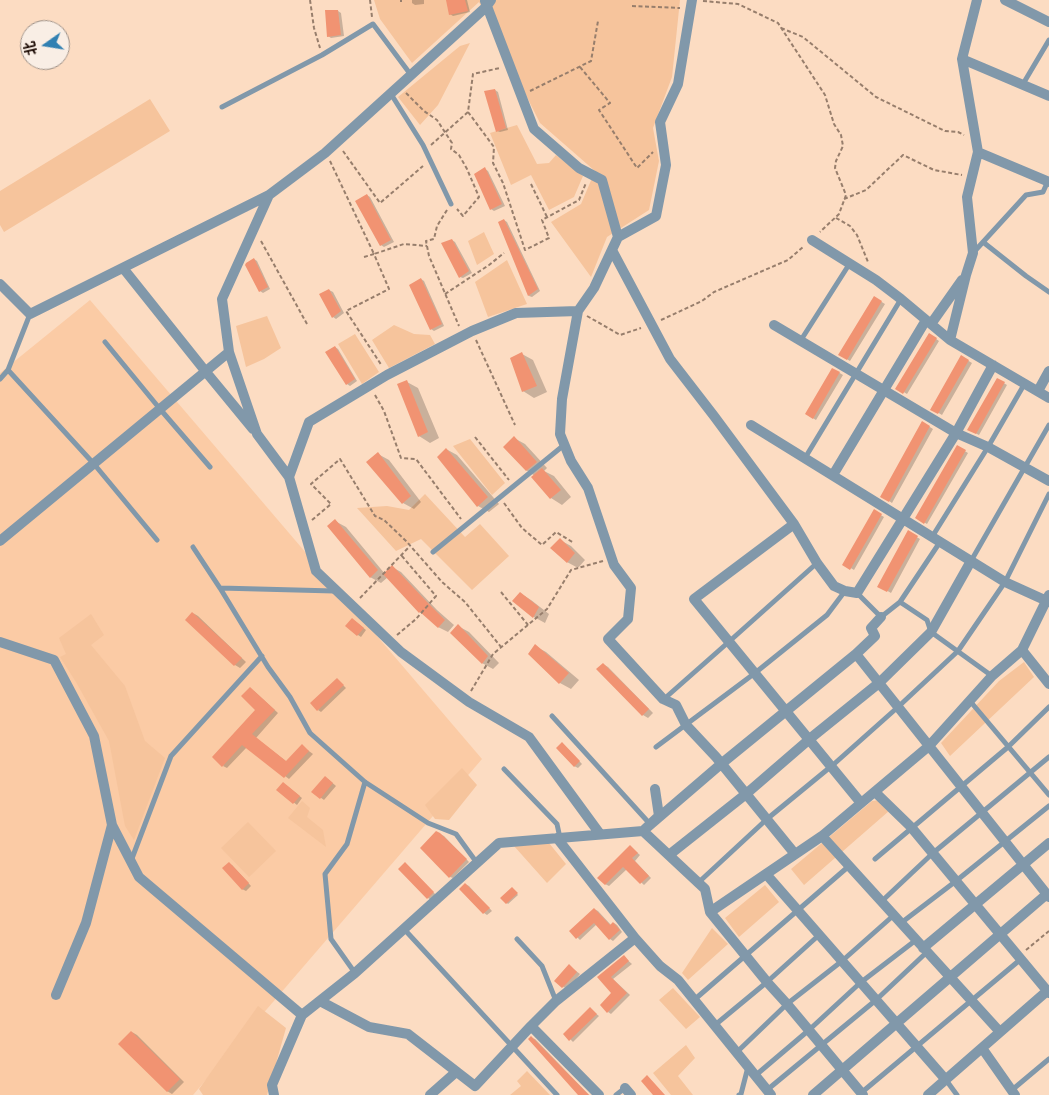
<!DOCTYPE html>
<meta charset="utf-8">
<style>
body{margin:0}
#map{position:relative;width:1049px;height:1095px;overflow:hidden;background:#fcdcc2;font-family:"Alegreya Sans","Noto Sans SC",sans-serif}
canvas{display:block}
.north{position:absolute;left:20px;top:20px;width:50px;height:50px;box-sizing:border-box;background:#f9eee5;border:1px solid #9f9289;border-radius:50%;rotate:257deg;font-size:14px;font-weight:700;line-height:20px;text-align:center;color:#180700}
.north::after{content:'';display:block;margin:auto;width:18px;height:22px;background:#3180b2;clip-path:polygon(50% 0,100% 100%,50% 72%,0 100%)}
</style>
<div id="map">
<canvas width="1049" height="1095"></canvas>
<div class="north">北</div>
</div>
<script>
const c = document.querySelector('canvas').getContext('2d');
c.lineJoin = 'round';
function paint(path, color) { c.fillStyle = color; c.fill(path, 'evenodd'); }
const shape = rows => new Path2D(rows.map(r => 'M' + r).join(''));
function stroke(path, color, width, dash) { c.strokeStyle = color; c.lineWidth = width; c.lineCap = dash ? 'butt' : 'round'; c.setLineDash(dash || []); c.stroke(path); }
paint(shape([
 [90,300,482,759,193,1095,0,1095,0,373]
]), '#fbcba5');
paint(shape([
 [374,0,680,0,672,77,653,128,659,161,649,210,607,237,591,277,551,222,581,204,595,171,540,123,479,2,412,63,380,19],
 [470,43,438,105,420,125,398,97,460,46],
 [150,99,170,131,4,232,0,225,0,191],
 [517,125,537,164,549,163,556,155,583,176,574,197,549,210,531,175,511,185,490,133],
 [484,232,494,254,477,265,468,241],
 [507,260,527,304,488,317,475,282],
 [267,316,281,348,264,359,246,367,236,326],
 [394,325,414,334,430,335,435,344,389,368,372,340],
 [355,334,379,372,362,384,338,344],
 [470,439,505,483,492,495,453,446],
 [425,494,465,537,480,524,509,556,472,590,421,539,396,551,357,508,387,506,409,510],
 [91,614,104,635,91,645,125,686,145,741,165,758,134,840,125,826,109,741,76,682,60,657,66,654,59,638],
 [1024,662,1034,677,950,756,941,743,999,681],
 [462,768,477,785,449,820,435,819,425,805],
 [880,800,889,811,804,885,791,869,872,801],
 [302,801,310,808,307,817,323,830,326,847,288,818],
 [248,822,276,851,249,877,221,848],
 [549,843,566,864,547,883,514,846],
 [765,885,779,902,739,937,725,918],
 [712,928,728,944,688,980,682,973],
 [673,988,700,1017,686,1029,659,1000],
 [258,1006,286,1028,267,1095,203,1095,199,1089],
 [686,1045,695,1058,678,1076,693,1095,671,1095,653,1073],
 [527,1071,550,1095,510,1095,521,1086,517,1081]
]), '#f6c49c');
paint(shape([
 [412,0,424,0,424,4,415,5,412,3],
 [447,0,467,0,470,12,453,16,450,14],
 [338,11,341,13,344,36,331,38,328,36],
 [495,90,498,92,508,130,500,132,497,131],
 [485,169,488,171,505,206,494,211,491,209],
 [367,195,370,197,394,242,384,247,381,245,357,202],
 [504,220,507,222,540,291,532,297,529,296,499,223],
 [452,240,455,242,472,273,463,278,460,277],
 [254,259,257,261,270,289,263,293,260,291],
 [421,279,424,281,444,326,434,331,431,329],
 [329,290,333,292,344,313,336,319,333,317],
 [875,298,885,304,850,361,840,355],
 [929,334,939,341,907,394,897,388],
 [335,347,338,349,357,381,350,386,347,384],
 [522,354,533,360,547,392,534,398,523,391],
 [962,357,972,363,942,415,932,409],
 [833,369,843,375,816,420,806,414],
 [997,379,1007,385,979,435,969,430],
 [407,382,418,388,439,438,430,443,419,436],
 [922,422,933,429,892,503,882,496],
 [514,438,525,444,547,468,544,471,554,476,571,497,562,505,551,498,533,478,535,476,526,470],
 [958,447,968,453,927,524,917,518],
 [446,449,457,455,499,504,489,512,478,506,438,457],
 [378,454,389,460,421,502,414,509,403,503],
 [874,511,884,517,854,570,844,564],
 [335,521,346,527,385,574,392,567,401,572,437,610,454,625,448,632,438,627,388,577,381,583,370,577],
 [908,532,920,539,891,593,879,586],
 [560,540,571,546,585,560,578,568,567,562],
 [520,593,531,600,549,614,545,623,534,617,514,600],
 [193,613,198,616,246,662,240,668,235,665],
 [355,621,366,630,361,637,358,635],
 [458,626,469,632,499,663,493,669,482,663],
 [535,646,546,652,579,680,571,689,560,683],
 [603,664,608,667,653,713,648,718,643,715],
 [337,679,346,688,321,712,318,710],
 [254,691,278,713,256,738,287,762,302,746,313,754,289,779,247,747,227,768,223,766,257,709],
 [565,746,582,764,578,768,574,766],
 [328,779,336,786,324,800,313,792],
 [286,785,302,798,297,805,278,790],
 [440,834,444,836,469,862,453,878,450,877],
 [633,849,640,855,635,861,651,878,644,885,627,869,609,886,605,884],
 [229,864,232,865,251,886,246,891,242,889],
 [408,866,436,895,431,900,428,898],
 [465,884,469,886,492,911,487,915,484,913,460,889],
 [513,889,518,895,508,904,502,898],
 [594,909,598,911,611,925,614,923,617,925,622,932,613,941,610,939,597,924,580,940,571,931],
 [624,957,632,964,613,979,630,995,611,1014,608,1012,613,993,599,977],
 [572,968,580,974,572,984,566,988,563,987],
 [590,1009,599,1016,573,1042,565,1034],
 [132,1032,137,1035,184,1082,172,1094,167,1091],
 [531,1038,535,1039,589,1095,580,1095]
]), '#0003');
paint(shape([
 [446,0,465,0,468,11,449,15],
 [325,10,338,10,341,35,327,37],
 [495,89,506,128,496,132,484,91],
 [485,167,502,204,490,210,474,174],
 [367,194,391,240,380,246,355,201],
 [504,219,538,289,528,296,498,222],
 [452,239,469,271,459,278,441,243],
 [254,258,268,287,259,292,245,265,246,263],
 [421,278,442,324,430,330,409,285],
 [329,289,341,311,332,318,319,294],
 [874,296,882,301,847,360,838,355],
 [929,333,937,338,903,394,895,389],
 [335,346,355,379,346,385,325,352],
 [522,352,537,386,522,392,510,358],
 [961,355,969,360,938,414,930,410],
 [832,368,840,372,813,419,805,414],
 [997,378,1005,382,976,434,969,431,967,430],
 [407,380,428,432,418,437,397,384],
 [922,421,930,426,889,502,880,497],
 [514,436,537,462,526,471,503,447],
 [957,445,966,450,924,524,915,518],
 [446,448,488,497,477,507,437,457],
 [378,452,411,496,402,504,366,462],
 [542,468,561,490,550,499,531,477],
 [874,509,882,514,850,570,842,565],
 [335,519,378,570,370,578,327,526],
 [908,530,918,536,887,592,877,587],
 [560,538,575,553,567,563,550,548],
 [392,565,428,603,445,620,438,628,420,612,419,613,383,574],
 [520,592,539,607,533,618,512,601],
 [192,612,242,658,234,666,185,620],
 [352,618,364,628,357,636,345,626],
 [458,624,488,656,482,664,450,633],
 [535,644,569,673,559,684,528,654],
 [603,663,649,709,642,716,596,669],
 [337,678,344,685,317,711,310,703],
 [250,687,275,710,252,734,286,761,302,744,309,751,284,778,242,745,222,767,212,757,255,710,241,696],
 [562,742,580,761,574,767,556,748],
 [325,776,333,783,320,799,311,792],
 [283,782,300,796,293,804,276,790],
 [436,831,440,833,467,859,449,878,420,848],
 [630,845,638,853,632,858,649,876,640,884,623,867,605,885,597,878],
 [229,862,249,883,242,890,222,868],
 [405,862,434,892,427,899,398,869],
 [465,883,490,908,483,914,459,889],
 [512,887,518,893,506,904,500,898],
 [594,908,610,925,613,922,620,930,609,940,594,923,576,939,569,931],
 [624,955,629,961,611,977,627,993,607,1013,600,1005,611,993,597,977],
 [569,964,577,972,568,982,562,988,554,981],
 [590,1007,597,1014,569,1041,563,1034],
 [131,1031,180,1079,167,1092,118,1044],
 [531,1036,589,1095,578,1095,528,1039],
 [647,1075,665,1095,653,1095,641,1081]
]), '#f19372');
stroke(shape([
 [310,0,314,28,320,48],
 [370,0,372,17],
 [703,1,738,4,778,23,825,95,834,124,841,135,843,146,836,161,835,168,846,195,839,214,820,232],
 [401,2,401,0],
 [632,6,680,8],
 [781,28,803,37,876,97,945,131,958,132,964,135],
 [580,67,610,103,599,110,637,168,653,152],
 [530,91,591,61,598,21],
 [406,93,424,111,437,120,452,143,451,149,459,155,467,169,479,197,463,216,457,209],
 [468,112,494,147,493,163,503,183,525,250,549,238,542,220,579,200,586,183],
 [431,145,468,112,473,74,500,68],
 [343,151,380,203,423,166],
 [330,161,374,254,404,244,427,246],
 [531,184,547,217],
 [844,199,866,190,903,155,934,170,962,175],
 [447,210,437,226,434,239,426,241,429,256,459,326],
 [836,218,850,226,857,235,868,262],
 [261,241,307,324],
 [364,257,374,254,389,289,346,311,382,366],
 [445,294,489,265,504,253],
 [587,316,620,335,641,328],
 [661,320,702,301,714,292,788,260,803,247],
 [476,340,515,425],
 [375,395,384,411,401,458,416,459,461,519],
 [475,437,509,480],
 [504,503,522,528,542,545,556,532,574,543],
 [312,520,331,504,311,484,340,459,375,516,384,520,407,542,442,582,465,602,501,647],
 [501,592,528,625],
 [360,598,410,546],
 [397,635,416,619,436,596,401,555],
 [471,691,493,654,547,609,571,570,603,561],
 [1026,950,1049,931]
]), '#977e6c', 2, [4, 2.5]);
stroke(shape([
 [1023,84,1049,40],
 [391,94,423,145,451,204],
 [222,107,322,55,373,24,411,75],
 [983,242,1026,276,1049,292],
 [973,253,1026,195,1043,192,1048,181],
 [801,340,850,263],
 [105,342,160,409,210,467],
 [8,370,94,464,157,540],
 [0,379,8,370,30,314],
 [805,458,901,299],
 [932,537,988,447,1025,383],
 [193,547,220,588,334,591],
 [433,552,564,445],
 [971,561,1049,425],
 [220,588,268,667,290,697,310,733,365,782,428,823,456,834,477,863],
 [857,593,881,617,900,602,927,620,931,632,992,676],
 [900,602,940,542],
 [664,699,732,639,817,563],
 [970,701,1049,795],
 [552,716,650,824],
 [656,747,755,673,827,615,845,591],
 [504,769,557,824,560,838],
 [875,859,1008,747,1049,707],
 [131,861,171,756,262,656],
 [699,882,767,819,834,764,898,707,958,651,1005,582,1049,494],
 [882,901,933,853,1049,757],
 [901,923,956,881,1049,806],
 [404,929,557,1095],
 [517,939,542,966,556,1001],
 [355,973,331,939,325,874,347,844,365,782],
 [694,1000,849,866],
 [715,1025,767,982,819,935],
 [737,1052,787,1004,842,961,894,915],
 [756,1075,809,1030,860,983,916,940],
 [946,1080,957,1095],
 [767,1090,876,1000,927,952],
 [1012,1090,1049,1059],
 [861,1093,1021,959],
 [616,1095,625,1088],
 [739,1095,741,1094,748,1067]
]), '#8198aa', 5);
stroke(shape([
 [692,0,678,84,660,122,666,165,656,216,618,237,594,288,578,311,562,399,560,434,571,461,588,488,614,565,631,588,628,619,608,639,663,699,676,705,686,725,716,757,795,854],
 [1005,0,1049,22],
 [485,1,534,129,579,168,602,180,618,237],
 [962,59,1049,96],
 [978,152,1049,182],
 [812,240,876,280,901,299,950,340,1049,398],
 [612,250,670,359,714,416,794,524,817,563,834,586,845,591,857,593,956,433,993,365],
 [123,268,206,372,253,429],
 [0,284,30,314,269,195],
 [578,311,516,313,472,331,387,375,309,422,289,477,316,571,401,652,469,702,529,737,600,834],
 [931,324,962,280],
 [774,325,956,433,988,447,1049,481],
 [950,340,966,275,973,253,967,197,978,152,962,59,977,0],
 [1038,391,1049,371],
 [751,425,1005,582,1049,602],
 [833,475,926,320],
 [289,477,257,434,229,352,222,299,269,195,325,153,486,7,491,0],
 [794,524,694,599,861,803],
 [0,541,229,352],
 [0,642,54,660,94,736,112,825,86,923,56,995],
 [1022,650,1049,684],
 [856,654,1049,897],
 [655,789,659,816,643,831,705,889,710,912,767,982,787,1004,863,1095],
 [875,792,911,827,1049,993],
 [112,825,139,877,302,1015],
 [822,836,1000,1032],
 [557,838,635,938,660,966,678,980,771,1095],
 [669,855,746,794,812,737,879,683,931,632,971,561],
 [766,874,946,1080],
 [710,912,822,836,929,746,992,676,1022,650,1049,595],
 [923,948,1049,843],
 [320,1001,369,1027,408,1034,475,1086,531,1026,599,1095],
 [531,1026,556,1001,635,938],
 [982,1048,1015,1095],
 [625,1088,631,1095],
 [274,1095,272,1085,302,1015,355,973,499,843,643,831,721,764,856,654,875,636,871,628,881,617],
 [430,1095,456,1072],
 [813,1095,1047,894],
 [928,1095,1047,991]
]), '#8198aa', 10);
</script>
